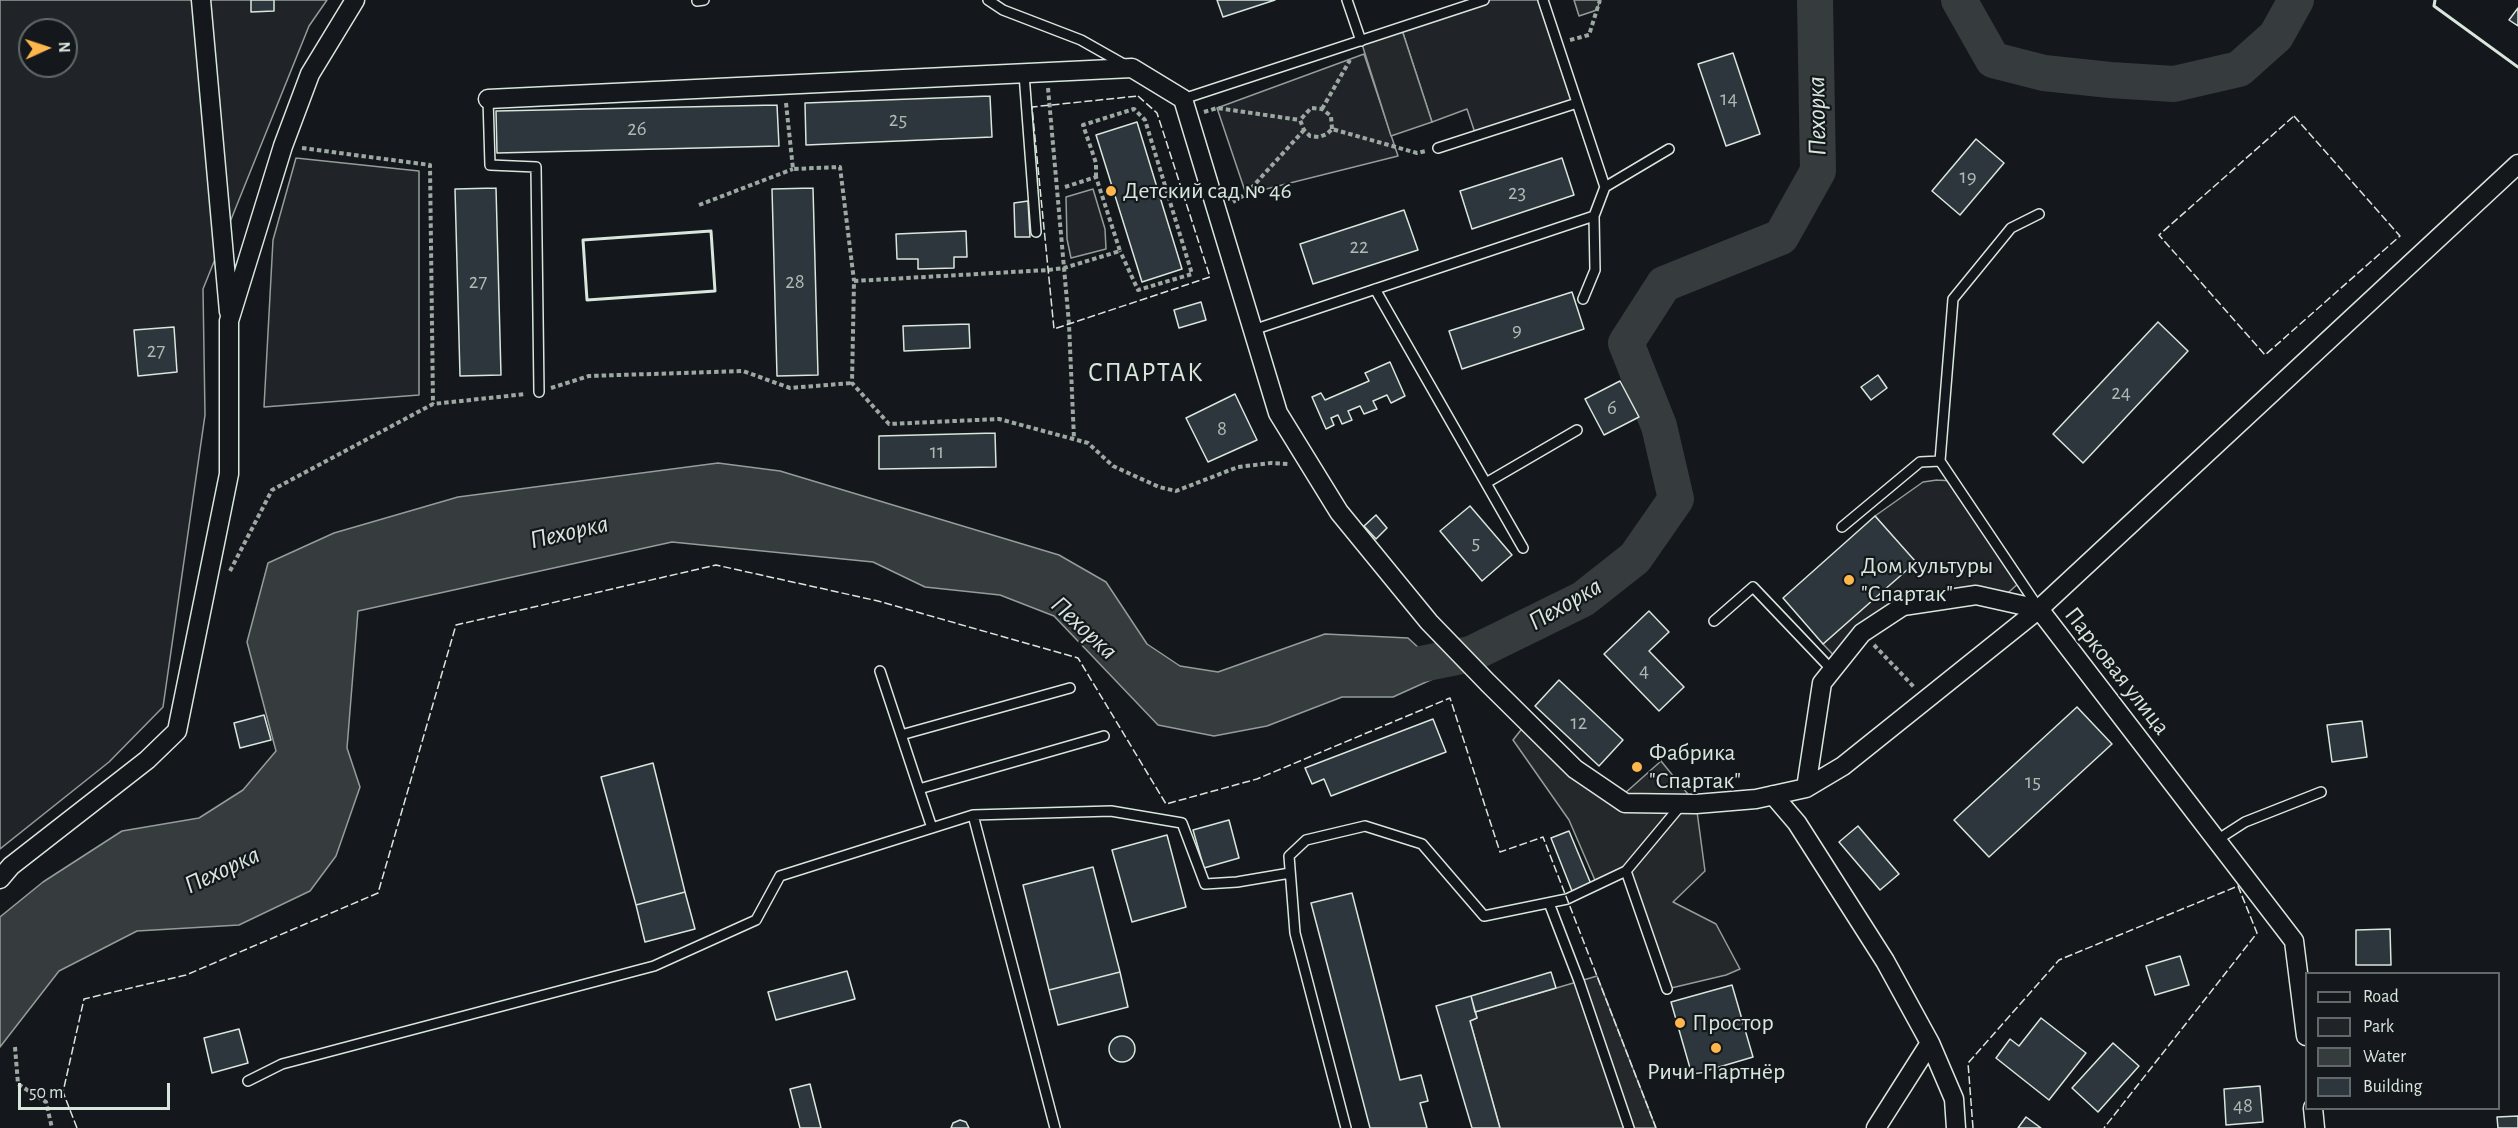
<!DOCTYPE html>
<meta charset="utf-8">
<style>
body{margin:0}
#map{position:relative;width:2518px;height:1128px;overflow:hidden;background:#14181c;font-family:"Alegreya Sans",sans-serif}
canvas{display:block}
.legend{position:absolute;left:2305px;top:972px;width:195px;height:138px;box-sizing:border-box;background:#14181c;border:2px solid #626a69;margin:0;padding:8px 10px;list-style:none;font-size:18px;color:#d8e6dc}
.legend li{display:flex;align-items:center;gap:12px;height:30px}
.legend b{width:30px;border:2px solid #626a69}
.north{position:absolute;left:18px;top:18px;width:60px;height:60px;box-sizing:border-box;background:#14181c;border:2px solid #626a69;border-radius:50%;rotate:87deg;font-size:16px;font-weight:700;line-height:24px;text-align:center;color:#d8e6dc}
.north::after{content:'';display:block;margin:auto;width:21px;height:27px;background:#ffb74d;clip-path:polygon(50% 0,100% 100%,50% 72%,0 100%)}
.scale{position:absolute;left:18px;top:1083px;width:152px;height:27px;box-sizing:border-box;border:3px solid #d8e6dc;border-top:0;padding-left:8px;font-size:18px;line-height:21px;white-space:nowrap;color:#d8e6dc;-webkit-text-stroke:4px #14181c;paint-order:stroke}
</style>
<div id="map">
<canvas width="2518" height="1128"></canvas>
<ul class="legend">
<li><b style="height:8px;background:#14181c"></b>Road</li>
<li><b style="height:16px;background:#202428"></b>Park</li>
<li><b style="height:16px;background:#363b3e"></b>Water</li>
<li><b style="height:16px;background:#2c363c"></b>Building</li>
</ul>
<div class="north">N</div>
<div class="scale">50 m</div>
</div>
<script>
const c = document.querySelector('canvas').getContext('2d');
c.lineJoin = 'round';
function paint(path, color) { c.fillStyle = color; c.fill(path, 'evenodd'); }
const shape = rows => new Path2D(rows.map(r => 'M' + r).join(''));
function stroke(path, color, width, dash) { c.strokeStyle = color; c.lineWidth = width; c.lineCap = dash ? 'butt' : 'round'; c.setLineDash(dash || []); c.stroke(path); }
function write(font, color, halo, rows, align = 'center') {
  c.font = font + ' "Alegreya Sans",sans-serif'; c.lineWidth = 4.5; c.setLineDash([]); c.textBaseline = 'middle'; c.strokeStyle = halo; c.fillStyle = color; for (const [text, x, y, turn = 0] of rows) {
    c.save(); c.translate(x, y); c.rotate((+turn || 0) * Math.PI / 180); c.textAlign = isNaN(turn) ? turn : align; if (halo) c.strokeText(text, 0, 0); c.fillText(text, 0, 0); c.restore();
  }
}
const green = shape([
 [0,0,327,0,309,26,203,289,205,415,163,707,109,762,0,849,0,0],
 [30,30,66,30,66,66,30,66,30,30],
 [1484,0,1543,0,1577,103,1476,136,1467,109,1432,122,1401,27,1484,0],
 [1364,54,1398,156,1246,194,1217,108,1364,54],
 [296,158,419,171,419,395,264,407,273,240,296,158],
 [1093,189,1105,229,1106,249,1071,258,1067,239,1066,197,1093,189],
 [1937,480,1953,481,2021,581,1998,602,1903,606,1839,661,1823,644,1915,562,1875,516,1923,482,1937,480]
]);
paint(green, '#202428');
stroke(green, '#939e99', 1.5);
const parking = shape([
 [1574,0,1600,0,1597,10,1579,16,1574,0],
 [1401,27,1432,122,1391,136,1361,41,1401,27],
 [1528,721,1575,769,1624,794,1661,761,1696,804,1705,871,1673,902,1716,924,1740,969,1726,975,1667,989,1626,871,1597,885,1569,820,1513,740,1528,721],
 [1597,976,1656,1128,1500,1128,1470,1021,1477,1018,1475,1012,1597,976]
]);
paint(parking, '#24282b');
stroke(parking, '#939e99', 1.5);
const water = shape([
 [718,463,780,471,1059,555,1106,582,1147,644,1180,666,1218,672,1325,634,1408,638,1446,673,1393,697,1342,697,1267,726,1214,736,1158,725,1054,616,1000,595,925,587,873,562,672,542,358,611,347,748,360,787,336,856,310,891,239,925,137,931,59,971,0,1047,0,917,43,882,122,831,199,818,243,790,276,751,247,642,268,563,334,533,458,497,718,463]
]);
paint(water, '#363b3e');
stroke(water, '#939e99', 1.5);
stroke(shape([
 [1959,0,1993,60,2044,73,2110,80,2174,84,2239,69,2276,36,2296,0],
 [1387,671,1471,654,1583,599,1635,558,1676,499,1659,426,1626,343,1664,284,1781,237,1818,171,1815,0]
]), '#363b3e', 36);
const building = shape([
 [251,0,274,0,274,11,251,12,251,0],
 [1217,0,1275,0,1223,17,1217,0],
 [2518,8,2518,26,2509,20,2518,8],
 [1733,53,1760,134,1726,146,1698,64,1733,53],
 [990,96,992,137,806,145,805,103,990,96],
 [777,105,779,146,497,153,496,111,777,105],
 [1137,122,1182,269,1142,282,1096,135,1137,122],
 [1976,139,2004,163,1960,215,1932,191,1976,139],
 [1562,158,1574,195,1472,229,1460,191,1562,158],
 [496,188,501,375,460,376,455,189,496,188],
 [813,188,818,375,777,376,772,189,813,188],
 [1028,201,1030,237,1015,237,1014,203,1028,201],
 [1404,210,1418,250,1313,284,1300,244,1404,210],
 [966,231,967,257,954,257,954,268,918,269,918,259,897,259,896,234,966,231],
 [1572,292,1584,329,1462,369,1449,331,1572,292],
 [1201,302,1206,320,1179,328,1174,310,1201,302],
 [2158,322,2188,351,2083,463,2053,434,2158,322],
 [969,324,970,348,904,351,903,326,969,324],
 [174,327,177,372,138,376,134,330,174,327],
 [1390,362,1405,396,1391,403,1387,395,1373,401,1377,409,1364,414,1360,406,1348,411,1352,420,1342,424,1338,415,1331,418,1334,425,1326,429,1312,397,1321,393,1325,400,1369,381,1365,373,1390,362],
 [1878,375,1887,388,1871,400,1861,387,1878,375],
 [1620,381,1639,417,1604,435,1585,399,1620,381],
 [1235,394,1257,440,1208,462,1186,418,1235,394],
 [995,433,996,467,879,469,879,436,995,433],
 [1470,506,1512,555,1482,581,1440,531,1470,506],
 [1376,515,1387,528,1376,539,1364,526,1376,515],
 [1875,516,1916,562,1823,644,1783,598,1875,516],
 [1649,611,1669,632,1649,651,1684,687,1659,711,1604,654,1649,611],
 [1559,680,1623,740,1599,766,1535,706,1559,680],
 [2077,707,2112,744,1989,857,1954,820,2077,707],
 [264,715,271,740,240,748,234,723,264,715],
 [1433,719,1446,752,1331,796,1324,779,1312,784,1305,768,1433,719],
 [2362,721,2367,757,2332,762,2327,725,2362,721],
 [653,763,685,892,636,905,601,777,653,763],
 [1229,820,1239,858,1204,868,1193,830,1229,820],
 [1858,826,1899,874,1880,890,1839,842,1858,826],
 [1569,831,1591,884,1572,891,1551,838,1569,831],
 [1167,835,1186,907,1132,922,1112,850,1167,835],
 [1093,867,1120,972,1049,990,1023,885,1093,867],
 [685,892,695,929,645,942,636,905,685,892],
 [1352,893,1400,1080,1421,1075,1428,1101,1420,1103,1427,1128,1370,1128,1311,903,1352,893],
 [2390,929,2391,965,2356,965,2356,930,2390,929],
 [2180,956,2189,985,2155,995,2146,966,2180,956],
 [847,971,855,999,776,1020,768,992,847,971],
 [1120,972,1128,1007,1058,1025,1049,990,1120,972],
 [1551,972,1556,988,1475,1012,1471,996,1551,972],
 [1732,985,1753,1057,1692,1075,1671,1002,1732,985],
 [1471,996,1477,1018,1470,1021,1500,1128,1472,1128,1436,1006,1471,996],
 [2041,1018,2086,1053,2049,1100,1996,1058,2010,1039,2019,1046,2041,1018],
 [239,1029,248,1063,212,1073,204,1038,239,1029],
 '1109 1049a13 13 0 1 1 26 0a13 13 0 1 1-26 0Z',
 [2113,1043,2139,1066,2098,1112,2072,1088,2113,1043],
 [810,1084,821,1128,800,1128,790,1089,810,1084],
 [2260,1086,2263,1122,2226,1125,2224,1089,2260,1086],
 [2518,1116,2518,1128,2498,1128,2497,1117,2518,1116],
 [2026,1117,2041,1128,2018,1128,2026,1117],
 [960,1120,966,1122,969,1128,951,1128,953,1123,960,1120]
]);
paint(building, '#2c363c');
stroke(building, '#d8e6dc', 1.5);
const service = shape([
 [988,0,1003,10,1081,40,1127,66],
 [1347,0,1361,41],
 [697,1,704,0],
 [1024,74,1036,232],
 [488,99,490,165,536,167,539,392],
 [1183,99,1484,0],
 [1438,148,1577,103],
 [1605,187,1669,149],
 [1375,289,1523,548],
 [1583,299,1595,270,1594,216],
 [1253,330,1594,216,1605,187,1543,0],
 [1940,461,1953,299,2011,228,2039,214],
 [1486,483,1577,430],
 [1842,527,1920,462,1940,461,2038,607],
 [1714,621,1753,587,1832,670],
 [880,671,919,789],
 [901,735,1070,688],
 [932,828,919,789,1104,736],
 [2217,840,2245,822,2321,792],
 [1626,871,1667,989],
 [1549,903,1579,981,1629,1128],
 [248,1081,282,1064,654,966,756,920,780,876,973,815],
 [1055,1128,973,815,1111,811,1182,823,1205,884,1237,882,1290,873],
 [1346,1128,1295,933,1289,856,1306,840,1365,826,1422,844,1484,916,1567,899,1626,871,1682,804]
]);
const minor = shape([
 [201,0,229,312],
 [488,99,1132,68,1183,99,1278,413,1339,512,1429,622,1488,683,1575,769,1625,803,1696,804,1756,799,1806,788,1843,766,2039,609,2518,164],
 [1806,788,1822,683,1862,633,1903,606,1976,595,2039,609,2294,941,2306,1036],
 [1773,795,1797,823,1885,961,1930,1043,1954,1099,1956,1128],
 [0,879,11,866,147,760,177,731,229,474,229,321,283,146,310,74,355,0],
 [2313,1108,2315,1128],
 [1876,1128,1930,1043]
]);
stroke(service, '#d8e6dc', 12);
stroke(minor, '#d8e6dc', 21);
stroke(shape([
 [1570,40,1589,35,1600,0],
 [1048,88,1069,324,1074,439],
 [786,103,793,169,840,167,854,281],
 [1322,109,1350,60],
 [1204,112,1217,108,1300,120],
 [1332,129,1331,116,1322,109,1311,108,1300,120,1304,130,1310,136,1319,137,1327,134,1332,129,1417,153,1426,151],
 [302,148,430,165,433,404],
 [1096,177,1096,163,1083,125,1134,109,1145,120,1192,274,1138,290,1120,251],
 [1065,187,1096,177,1120,251,1064,268,1048,270,854,281,852,383,889,424,999,419,1088,443,1113,466,1159,487,1176,491,1238,467,1271,463,1289,464],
 [1233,202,1246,194,1304,130],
 [699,205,793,169],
 [551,388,589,376,743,371,790,388,852,383],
 [230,571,272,490,433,404,526,394],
 [1874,645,1914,687],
 [15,1047,18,1084,46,1102,52,1128]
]), '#9da8a2', 4, [4.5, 3]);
stroke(service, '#14181c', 9);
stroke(minor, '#14181c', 18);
stroke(shape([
 [1138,96,1157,113,1210,277,1054,329,1032,107,1138,96],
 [2294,116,2400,236,2265,355,2159,235,2294,116],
 [77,1128,63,1092,84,999,186,975,378,893,456,625,716,565,878,601,1078,658,1166,804,1257,779,1450,698,1500,852,1543,837,1656,1128],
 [1973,1128,1968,1063,2059,960,2238,886,2257,933,2104,1128]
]), '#d8e6dc', 1.5, [8, 3]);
stroke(shape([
 [2435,0,2434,6,2518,67],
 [711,231,715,291,587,300,583,240,711,231]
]), '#d8e6dc', 3);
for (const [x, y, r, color] of [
 [1111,191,6,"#ffb74d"],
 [1849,580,6,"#ffb74d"],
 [1637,767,6,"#ffb74d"],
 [1680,1023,6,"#ffb74d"],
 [1716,1048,6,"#ffb74d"]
]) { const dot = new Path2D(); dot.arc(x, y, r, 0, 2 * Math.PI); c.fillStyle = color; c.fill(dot); stroke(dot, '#14181c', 2); }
write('21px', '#adbab4', null, [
 ["14",1729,99],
 ["25",898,120],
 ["26",637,129],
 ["19",1968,177],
 ["23",1517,193],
 ["22",1359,247],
 ["27",478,282],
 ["28",795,282],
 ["9",1517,330],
 ["27",156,351],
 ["24",2121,393],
 ["6",1612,408],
 ["8",1222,429],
 ["11",937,452],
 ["5",1476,543],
 ["4",1644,671],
 ["12",1579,723],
 ["15",2033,782],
 ["48",2243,1106]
]);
write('24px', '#d8e6dc', '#14181c', [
 ["Детский сад № 46",1123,191],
 ["Дом культуры",1861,566],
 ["\"Спартак\"",1861,594],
 ["Фабрика",1649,753],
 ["\"Спартак\"",1649,781],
 ["Простор",1692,1023],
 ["Ричи-Партнёр",1716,1072,"center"]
], 'left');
write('24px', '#d8e6dc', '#14181c', [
 ["Парковая улица",2117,671,52]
]);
write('italic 26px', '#d8e6dc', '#14181c', [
 ["Пехорка",1817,116,-91],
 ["Пехорка",569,532,-13],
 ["Пехорка",1565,604,-30],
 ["Пехорка",1084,628,43],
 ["Пехорка",222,870,-25]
]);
c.letterSpacing = '1.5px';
write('27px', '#d8e6dc', '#14181c', [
 ["СПАРТАК",1146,373]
]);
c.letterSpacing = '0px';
</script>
